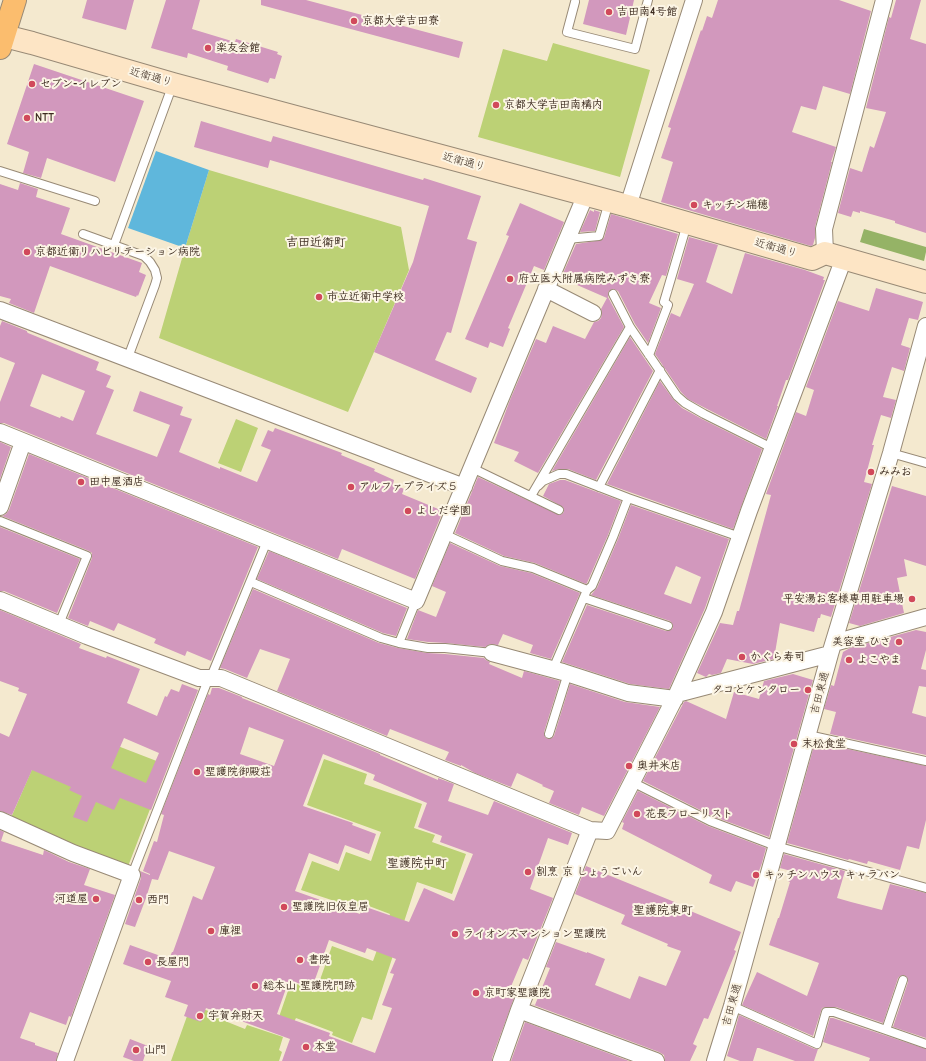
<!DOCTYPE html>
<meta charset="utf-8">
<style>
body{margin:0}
canvas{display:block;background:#f4e9cf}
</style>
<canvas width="926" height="1061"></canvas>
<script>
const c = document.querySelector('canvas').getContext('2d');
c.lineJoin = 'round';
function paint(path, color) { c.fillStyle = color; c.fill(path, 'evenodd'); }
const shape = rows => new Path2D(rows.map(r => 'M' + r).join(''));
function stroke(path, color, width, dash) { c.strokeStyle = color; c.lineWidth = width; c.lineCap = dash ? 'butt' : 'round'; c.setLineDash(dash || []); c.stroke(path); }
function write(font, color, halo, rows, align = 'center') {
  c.font = font + ' "Comic Neue","Klee One",sans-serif'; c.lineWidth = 4; c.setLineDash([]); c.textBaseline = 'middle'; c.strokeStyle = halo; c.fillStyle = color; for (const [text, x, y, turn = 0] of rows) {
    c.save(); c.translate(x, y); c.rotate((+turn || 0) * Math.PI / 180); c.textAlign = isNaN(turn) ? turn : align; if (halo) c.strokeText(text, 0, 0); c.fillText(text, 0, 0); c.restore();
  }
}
paint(shape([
 [553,43,650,70,620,177,478,137,503,49,547,61],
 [209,170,401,227,409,270,374,352,348,412,159,338,185,248],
 [236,419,258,428,241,472,218,463],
 [53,721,167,765,127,869,10,820],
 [324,759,367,774,364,784,422,804,414,828,435,835,432,842,466,854,452,894,417,882,372,1020,362,1017,352,1043,332,1035,333,1032,296,1018,294,1022,279,1017,291,982,316,991,332,946,373,961,390,914,361,903,359,909,301,890,312,861,339,871,346,852,371,861,381,832,307,805],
 [191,1005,226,1017,225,1021,245,1029,247,1025,283,1037,279,1050,282,1052,279,1061,171,1061]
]), '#bcd175');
paint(shape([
 [864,229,926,247,926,252,924,261,860,242]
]), '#95b366');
paint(shape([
 [156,151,209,170,185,248,128,228]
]), '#5fb7dc');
paint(shape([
 [87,0,134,0,126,30,82,18],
 [166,0,200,0,192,29,235,42,236,39,278,52,277,54,282,56,275,79,270,78,268,83,227,70,228,66,188,53,187,58,151,48],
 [261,0,306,0,463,42,459,58,261,5],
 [589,0,634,0,626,35,583,24],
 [718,0,839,0,871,11,850,94,823,86,816,110,801,106,792,132,836,147,831,162,832,162,815,227,815,238,813,245,811,246,661,202,673,162,661,158,671,128,668,127,701,30,702,31,707,16,712,18],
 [896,0,921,0,910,39,926,44,926,233,895,223,895,221,860,211,860,213,853,211,851,217,838,213,850,168,862,172,870,146,874,148,886,112,866,108,889,17,891,18],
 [34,64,144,101,115,182,47,158,41,178,23,173,29,152,7,144],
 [201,121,271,142,273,136,423,180,424,178,481,196,467,239,477,242,451,333,447,332,435,360,477,378,471,393,374,352,413,262,429,206,270,160,268,168,194,147],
 [20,183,38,189,36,197,70,208,61,234,142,263,139,272,146,275,138,296,137,295,136,297,50,266,34,313,9,303,11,299,0,296,0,184,18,190],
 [520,203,564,222,544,270,534,266,508,328,510,329,503,347,490,342,488,348,465,339,509,236,506,235],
 [590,210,594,212,594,210,600,212,595,231,580,232],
 [611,214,678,234,666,276,662,275,649,303,661,308,648,343,635,324,618,291,613,289,609,291,608,293,608,297,624,327,538,473,514,461,519,452,494,443,510,400,536,339,546,343,553,326,585,339,594,322,598,321,601,318,602,313,601,309,607,298,561,278,576,244,602,240,604,238],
 [689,237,718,245,706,282,732,294,745,253,805,270,824,277,823,280,825,280,788,380,786,380,777,406,778,406,766,439,707,409,688,399,681,392,655,354,671,313,680,317,694,284,677,279],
 [876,288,923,302,918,320,909,318,901,345,910,348,904,371,892,367,883,397,896,400,891,418,881,415,872,445,874,445,864,482,872,484,831,617,821,614,820,618,818,618,814,632,780,623,774,659,753,664,727,659,721,673,712,675,709,674,706,677,697,673,720,623,733,625,737,611,739,611,771,495,766,494,796,412,806,416,814,390,806,387,838,301,869,311],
 [2,321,27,331,27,332,28,333,99,362,96,370,111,376,106,387,114,390,96,434,157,457,170,425,133,411,140,391,183,407,180,415,192,419,179,452,220,469,220,467,257,482,271,450,261,446,268,430,273,432,275,428,342,453,341,455,375,469,374,471,394,480,393,484,404,489,402,494,443,511,415,579,342,549,338,559,4,423,0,423,0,402,15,363,0,357,0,326],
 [42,374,85,391,73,421,61,416,60,418,30,406],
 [630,337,653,371,596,480,568,469,559,469,552,471],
 [660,381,673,399,682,408,702,419,762,449,733,529,607,484],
 [0,442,11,447,0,479],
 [29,454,258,547,211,661,187,651,185,656,154,643,156,639,118,623,114,631,90,621,88,626,68,618,92,558,92,553,89,551,2,516,6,514,9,510],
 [478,477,559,515,562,514,564,512,563,507,543,496,549,484,560,480,565,480,621,501,608,535,587,583,586,584,535,563,504,556,455,533],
 [892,486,926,496,926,566,904,559,907,576,897,578,904,613,860,626,849,623],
 [631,505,729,539,705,608,669,689,630,684,562,662,587,605,666,631,669,631,673,628,673,625,670,621,591,595,597,588,618,539],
 [676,566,701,577,691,604,664,594],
 [0,527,80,559,57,613,4,591,0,591],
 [450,543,500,566,531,573,580,593,551,659,530,653,533,645,503,634,498,645,490,644,485,647,446,643,428,642,407,639,418,610,436,617,446,592,432,586],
 [269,551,407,608,396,636,383,633,257,579],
 [253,589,379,643,398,648,427,653,445,654,484,658,486,660,490,662,489,664,522,678,524,671,560,681,544,732,545,737,548,739,552,738,554,736,570,684,625,702,660,707,604,816,582,807,579,815,549,803,554,791,542,786,543,785,517,773,511,787,475,773,461,765,461,766,445,760,449,752,390,729,387,736,277,691,290,659,260,649,247,678,225,669,220,668],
 [0,610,81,644,79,648,106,658,107,656,140,669,127,703,157,716,165,696,167,697,171,689,179,692,182,684,198,690,151,810,120,798,114,810,96,802,87,822,73,817,82,796,69,790,71,787,32,770,12,815,0,811,0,733,9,737,27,694,18,691,19,688,0,681],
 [124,738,159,753,146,783,111,768],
 [916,630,926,632,926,650,921,669,926,670,926,687,919,686,912,713,926,717,926,755,830,734,836,712,824,709,831,685,834,686,843,652,850,648],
 [793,674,813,680,769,837,712,816,643,781,684,702,686,701,726,719,734,692,759,699,764,681],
 [212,688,219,688,242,697,242,698,270,709,380,754,380,755,438,780,438,778,454,784,448,801,488,815,494,801,572,833,568,845,548,838,530,889,553,898,528,960,523,958,507,996,514,998,492,1058,492,1061,282,1061,290,1039,206,1008,201,1022,184,1016,188,1005,165,997,171,981,123,964,130,945,169,959,172,952,173,952,193,896,202,900,215,867,169,851,158,880,152,879,146,898,135,927,125,924,141,878,141,874,140,871,150,875,150,874,143,871,154,841,157,842,164,815,161,814,208,694,210,695],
 [249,727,284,740,274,766,240,754],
 [323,754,375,775,373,780,427,803,418,827,442,836,440,842,473,854,454,901,424,888,409,922,363,906,360,914,295,891,309,853,338,864,345,845,369,854,376,834,352,825,353,823,303,806],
 [329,940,365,953,367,948,396,959,390,973,394,974,382,1005,392,1008,375,1053,329,1036,330,1033,277,1014,289,980,312,988],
 [815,742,926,766,926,820,919,849,907,846,900,870,868,861,867,864,849,859,848,860,787,843],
 [638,791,708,826,766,848,762,863,753,887,736,881,731,892,709,883,712,875,622,829,624,823,622,822],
 [0,830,4,832,1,841,43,855,44,850,69,862,90,869,84,885,115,895,71,1017,69,1016,66,1025,30,1012,20,1038,35,1043,35,1045,58,1053,56,1061,0,1061],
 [784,854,845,871,837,898,851,902,882,910,890,884,926,893,926,1038,893,1027,908,982,907,977,904,975,900,976,898,978,883,1023,836,1007,826,1007,822,1008,821,1011,813,1036,742,1005,757,972,807,996,819,963,769,945,778,918,779,918,790,882,788,881,791,871,780,868],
 [586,866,677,903,676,905,741,932,734,950,736,951,708,1019,704,1018,693,1044,697,1046,690,1061,665,1061,664,1055,659,1052,531,1004,535,1005,550,968,546,967,556,942,587,953,587,952,605,959,595,985,630,999,639,976,666,986,681,951,667,946,668,944,621,924,625,915,575,894],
 [739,1015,815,1049,818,1049,814,1061,795,1061,759,1048,757,1048,753,1061,740,1061,727,1056,735,1030],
 [830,1018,833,1018,926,1049,926,1061,869,1061,870,1058,823,1042],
 [525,1022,629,1061,511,1061],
 [130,1039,148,1046,143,1061,134,1061,123,1057]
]), '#d298bd');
const lane = shape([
 [575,2,567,32,635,49,648,0],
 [0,171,95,201],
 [83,234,144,256,150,262,155,270,157,278,155,285,127,360],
 [567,239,599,236,609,202],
 [114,245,173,84],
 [613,294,630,327,677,396,685,403,704,414,772,448],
 [649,355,668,305,664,302,687,224],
 [891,453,926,463],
 [472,468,559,510],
 [538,486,543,481,559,474,566,474,628,498,613,537,592,586,587,590],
 [599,487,660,370],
 [531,496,630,327],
 [628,498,740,537],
 [0,521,87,556,59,624],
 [444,534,502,561,533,568,587,590,553,669],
 [251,582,381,638,399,643,428,648,445,648,492,653],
 [584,598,668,626],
 [399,643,416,601],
 [213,672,267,541],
 [549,734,568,673],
 [808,735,926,761],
 [632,782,710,821,776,846,926,888],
 [132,875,206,685],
 [732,1006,817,1044,826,1012,834,1012,886,1030,903,980],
 [886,1030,926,1044]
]);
const street = shape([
 [628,206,694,0],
 [825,253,824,229,884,0],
 [546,289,593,313],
 [0,310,464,487],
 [0,432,416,601,586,194],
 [0,507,23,442],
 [0,600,87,636,199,678,221,678,590,830],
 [834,643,926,617],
 [492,653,563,672,628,693,675,699],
 [677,694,830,654],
 [0,820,73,853,132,875,65,1061],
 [519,1010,656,1061],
 [501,1061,519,1010,590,830,607,831,677,694,714,612,749,511,844,258],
 [715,1061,732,1006,830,654,891,453,926,326]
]);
const secondary = shape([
 [0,35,32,43,173,84,628,206,812,259,825,253,926,282]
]);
const primary = shape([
 [0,48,15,0]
]);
stroke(lane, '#988a76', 10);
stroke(street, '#988a76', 18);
stroke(secondary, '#988a76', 24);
stroke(primary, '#988a76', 24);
stroke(lane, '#fff', 8);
stroke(street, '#fff', 16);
stroke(secondary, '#fde5c5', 22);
stroke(primary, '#fbbd6e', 22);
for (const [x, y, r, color] of [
 [609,12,4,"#d1495b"],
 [354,21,4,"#d1495b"],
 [208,48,4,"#d1495b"],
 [32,84,4,"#d1495b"],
 [496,105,4,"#d1495b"],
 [27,118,4,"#d1495b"],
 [694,205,4,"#d1495b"],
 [27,252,4,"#d1495b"],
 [510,279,4,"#d1495b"],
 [319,297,4,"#d1495b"],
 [871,472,4,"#d1495b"],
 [81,482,4,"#d1495b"],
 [351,487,4,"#d1495b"],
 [408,511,4,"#d1495b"],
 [912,599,4,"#d1495b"],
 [899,642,4,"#d1495b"],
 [742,657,4,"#d1495b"],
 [849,660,4,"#d1495b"],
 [808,690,4,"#d1495b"],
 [794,744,4,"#d1495b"],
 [629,766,4,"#d1495b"],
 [197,772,4,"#d1495b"],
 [637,814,4,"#d1495b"],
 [528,872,4,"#d1495b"],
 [756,875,4,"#d1495b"],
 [96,899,4,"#d1495b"],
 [139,900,4,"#d1495b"],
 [284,907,4,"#d1495b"],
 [211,931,4,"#d1495b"],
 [455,934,4,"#d1495b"],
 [300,960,4,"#d1495b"],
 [148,962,4,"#d1495b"],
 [255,986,4,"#d1495b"],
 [476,993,4,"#d1495b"],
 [200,1016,4,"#d1495b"],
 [306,1047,4,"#d1495b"],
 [136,1050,4,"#d1495b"]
]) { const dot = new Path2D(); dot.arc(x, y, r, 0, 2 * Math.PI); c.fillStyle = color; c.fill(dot); stroke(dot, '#fcf5e5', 1.5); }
write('bold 11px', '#3b2a1e', '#fcf5e5', [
 ["吉田南4号館",617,12],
 ["京都大学吉田寮",362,21],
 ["楽友会館",216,48],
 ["セブン-イレブン",40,84],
 ["京都大学吉田南構内",504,105],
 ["NTT",35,118],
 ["キッチン瑞穂",702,205],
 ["京都近衛リハビリテーション病院",35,252],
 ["府立医大附属病院みずき寮",518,279],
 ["市立近衛中学校",327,297],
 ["みみお",879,472],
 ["田中屋酒店",89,482],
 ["アルファプライズ５",359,487],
 ["よしだ学園",416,511],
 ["平安湯お客様専用駐車場",904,599,"right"],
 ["美容室 ひさ",891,642,"right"],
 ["かぐら寿司",750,657],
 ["よこやま",857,660],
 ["タコとケンタロー",800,690,"right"],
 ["末松食堂",802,744],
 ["奥井米店",637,766],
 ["聖護院御殿荘",205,772],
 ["花長フローリスト",645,814],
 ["割烹 京 しょうごいん",536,872],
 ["キッチンハウス キャラバン",764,875],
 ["河道屋",88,899,"right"],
 ["西門",147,900],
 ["聖護院旧仮皇居",292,907],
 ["庫裡",219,931],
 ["ライオンズマンション聖護院",463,934],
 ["書院",308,960],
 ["長屋門",156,962],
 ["総本山 聖護院門跡",263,986],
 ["京町家聖護院",484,993],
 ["宇賀弁財天",208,1016],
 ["本堂",314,1047],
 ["山門",144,1050]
], 'left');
write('11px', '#3b2a1e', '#fcf5e5', [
 ["近衛通り",151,77,16],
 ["近衛通り",464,162,15],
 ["近衛通り",776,248,16],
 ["吉田東通",820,693,-75],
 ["吉田東通",732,1005,-74]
]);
write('bold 12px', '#3b2a1e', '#fcf5e5', [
 ["吉田近衛町",316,243],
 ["聖護院中町",417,864],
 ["聖護院東町",663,911]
]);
</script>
